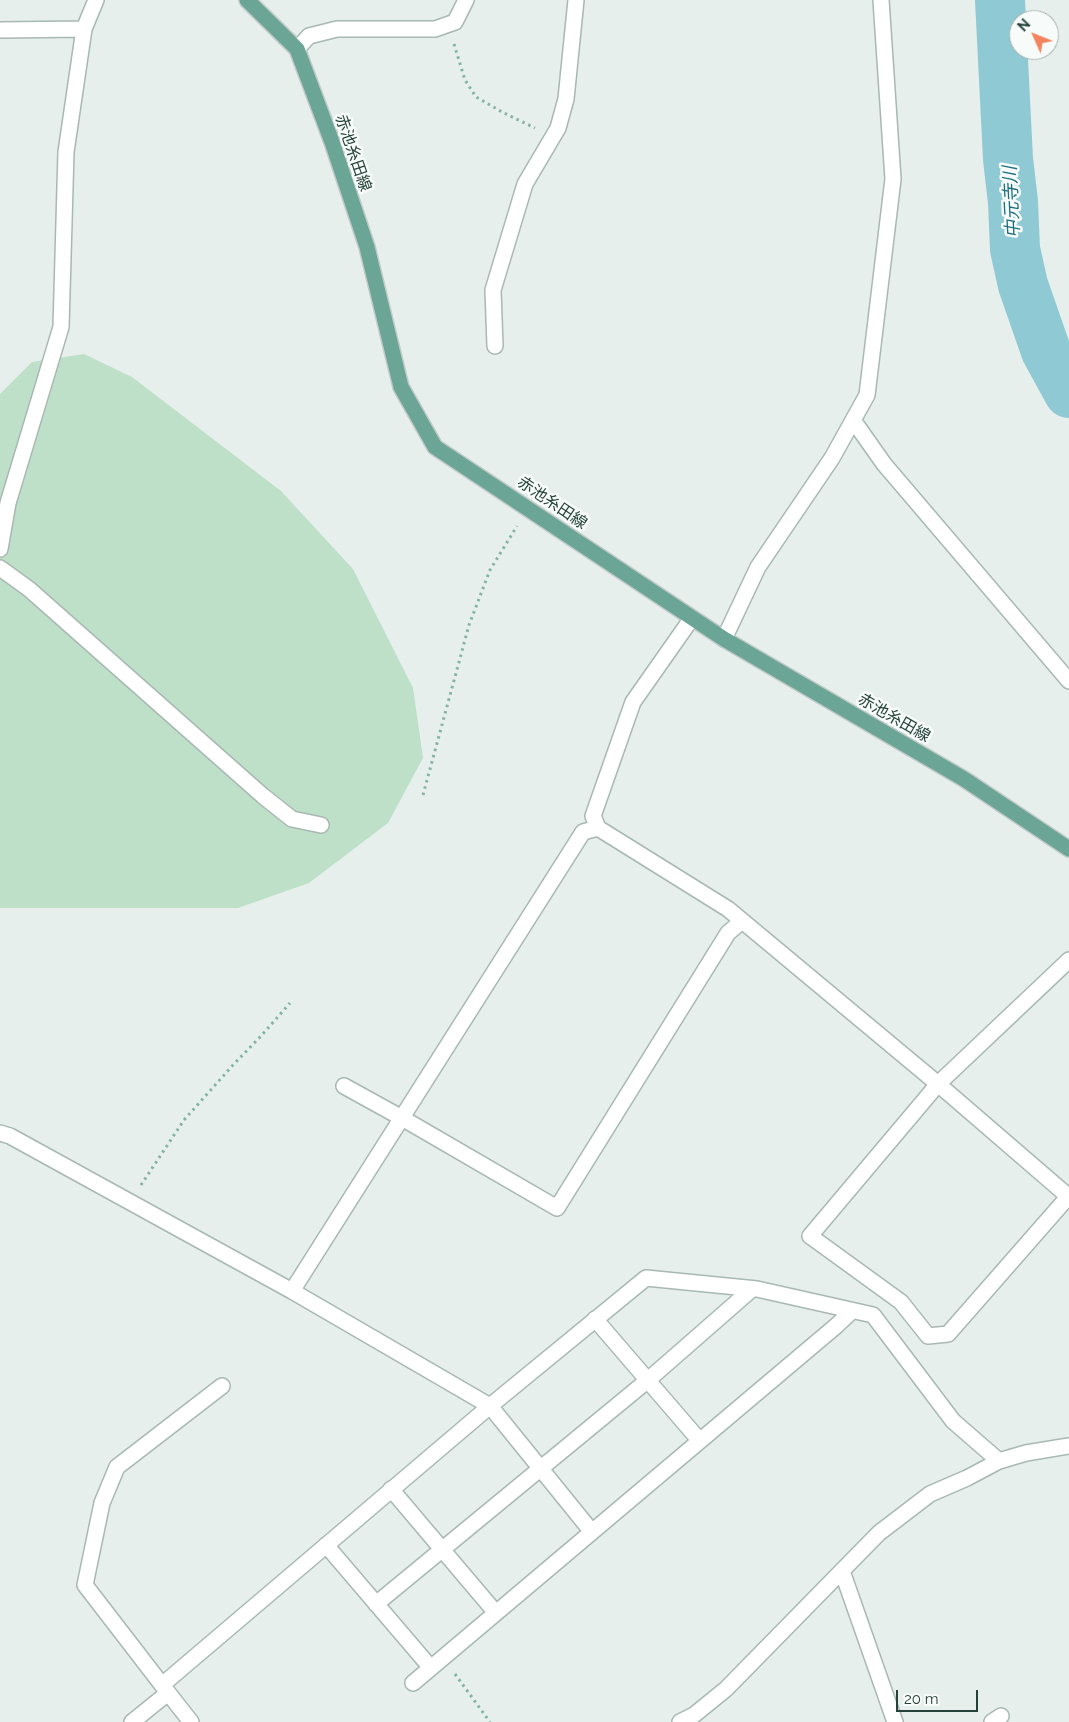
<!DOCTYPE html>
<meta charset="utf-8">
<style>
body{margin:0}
#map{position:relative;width:1069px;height:1722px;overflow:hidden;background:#e6efeb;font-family:Raleway,sans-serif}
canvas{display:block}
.north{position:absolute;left:1009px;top:10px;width:50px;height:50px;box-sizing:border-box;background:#f7fbf9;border:1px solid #a3b1ad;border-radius:50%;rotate:314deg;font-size:14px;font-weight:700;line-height:20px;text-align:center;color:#24423a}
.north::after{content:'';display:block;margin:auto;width:18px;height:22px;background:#f4845f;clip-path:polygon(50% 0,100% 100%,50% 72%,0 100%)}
.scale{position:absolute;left:896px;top:1690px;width:82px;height:22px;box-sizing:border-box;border:2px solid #24423a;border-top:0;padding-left:6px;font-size:15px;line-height:18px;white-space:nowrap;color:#24423a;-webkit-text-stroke:4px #f7fbf9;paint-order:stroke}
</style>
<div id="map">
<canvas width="1069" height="1722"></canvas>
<div class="north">N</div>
<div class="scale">20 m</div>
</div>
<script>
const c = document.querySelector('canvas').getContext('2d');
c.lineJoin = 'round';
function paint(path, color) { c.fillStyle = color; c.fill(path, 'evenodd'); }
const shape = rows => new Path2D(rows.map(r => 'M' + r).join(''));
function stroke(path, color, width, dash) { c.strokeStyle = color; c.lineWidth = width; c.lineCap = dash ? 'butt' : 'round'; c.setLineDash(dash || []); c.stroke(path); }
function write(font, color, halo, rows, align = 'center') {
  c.font = font + ' Raleway,"Noto Sans JP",sans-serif'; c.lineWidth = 5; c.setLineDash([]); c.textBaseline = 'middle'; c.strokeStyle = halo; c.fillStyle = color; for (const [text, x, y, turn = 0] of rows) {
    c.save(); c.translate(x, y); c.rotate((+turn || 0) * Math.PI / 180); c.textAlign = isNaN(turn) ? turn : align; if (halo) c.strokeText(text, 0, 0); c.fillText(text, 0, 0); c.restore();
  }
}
paint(shape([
 [84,354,132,377,281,491,353,569,413,688,423,758,388,823,309,883,238,908,0,908,0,394,32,362]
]), '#bfe0c8');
stroke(shape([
 [1000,0,1008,159,1013,202,1015,249,1023,285,1046,351,1069,393]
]), '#8ec9d4', 50);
const minor = shape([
 [0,30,84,29],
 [297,49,309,36,337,29,435,29,455,22,466,0],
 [495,346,493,290,525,184,558,128,566,99,576,0],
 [853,420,884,464,1069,681],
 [0,549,8,503,61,327,66,152,84,29,96,0],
 [0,568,29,589,263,796,292,819,321,825],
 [724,639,758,567,832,458,867,395,893,179,881,0],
 [598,828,593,816,633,702,692,618],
 [344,1086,402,1118,557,1208,728,933,742,921],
 [0,1133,10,1136,292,1291,490,1406,592,1532],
 [1068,1197,948,1334,928,1336,901,1302,810,1236,938,1084,1069,960],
 [292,1291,583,832,598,828,728,909,938,1084,1069,1197],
 [595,1319,700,1441],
 [391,1489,496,1613],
 [326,1545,431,1668],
 [842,1571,895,1722],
 [376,1604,648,1380,752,1289],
 [413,1683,836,1326,852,1311],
 [162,1685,85,1585,102,1503,117,1467,222,1386],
 [132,1722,168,1693],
 [191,1722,162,1685,490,1406,646,1278,757,1289,873,1315,953,1421,999,1461],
 [680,1722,694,1715,726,1689,879,1533,930,1494,967,1478,999,1461,1026,1453,1069,1446],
 [992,1722,1001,1716]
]);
const major = shape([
 [247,0,297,49,332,142,367,247,401,387,435,447,724,639,964,779,1069,849]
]);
stroke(minor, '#a8b8b2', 18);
stroke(major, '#c2cac8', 18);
stroke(shape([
 [454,44,465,80,476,97,504,113,535,128],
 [423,795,469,625,490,570,517,526],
 [141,1185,184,1120,233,1065,261,1036,290,1003],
 [455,1674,490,1722]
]), '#86b3a5', 3, [2.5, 4]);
stroke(minor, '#fff', 15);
stroke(major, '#6aa596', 15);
write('16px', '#24423a', '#f7fbf9', [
 ["赤池糸田線",353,153,71],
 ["赤池糸田線",552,503,34],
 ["赤池糸田線",894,718,30]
]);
write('italic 18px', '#1c6f80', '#f7fbf9', [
 ["中元寺川",1012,202,-93]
]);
</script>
